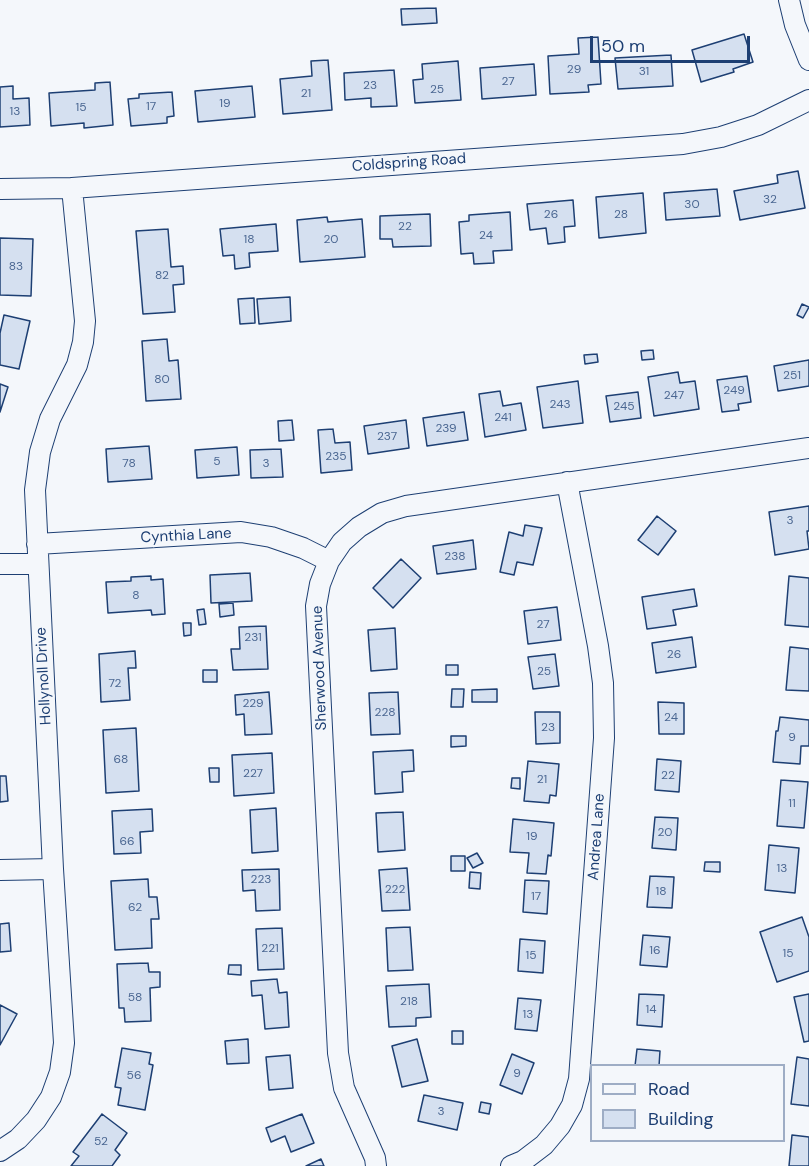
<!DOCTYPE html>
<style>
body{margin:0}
#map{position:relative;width:809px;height:1166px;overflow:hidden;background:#f4f7fb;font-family:"DM Sans",sans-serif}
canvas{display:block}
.legend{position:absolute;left:590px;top:1064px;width:195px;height:78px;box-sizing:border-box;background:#f4f7fb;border:2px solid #9eadc5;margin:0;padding:8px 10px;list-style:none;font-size:18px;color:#1d3f73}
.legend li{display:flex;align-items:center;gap:12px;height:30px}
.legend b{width:30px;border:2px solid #9eadc5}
.scale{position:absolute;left:590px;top:36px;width:160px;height:27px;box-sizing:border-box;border:3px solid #1d3f73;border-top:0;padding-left:8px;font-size:18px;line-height:21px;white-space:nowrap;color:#1d3f73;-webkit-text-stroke:4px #f4f7fb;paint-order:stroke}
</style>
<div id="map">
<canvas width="809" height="1166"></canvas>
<ul class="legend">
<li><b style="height:8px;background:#f4f7fb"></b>Road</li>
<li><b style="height:16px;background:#d5e0f0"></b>Building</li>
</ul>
<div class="scale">50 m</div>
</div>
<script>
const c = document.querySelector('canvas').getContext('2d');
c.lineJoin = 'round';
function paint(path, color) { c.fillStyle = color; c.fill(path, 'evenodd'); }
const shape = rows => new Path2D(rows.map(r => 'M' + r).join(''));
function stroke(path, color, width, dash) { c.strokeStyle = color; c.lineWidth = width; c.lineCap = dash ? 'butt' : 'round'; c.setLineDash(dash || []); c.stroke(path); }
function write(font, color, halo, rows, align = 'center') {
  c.font = font + ' "DM Sans",sans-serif'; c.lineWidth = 4.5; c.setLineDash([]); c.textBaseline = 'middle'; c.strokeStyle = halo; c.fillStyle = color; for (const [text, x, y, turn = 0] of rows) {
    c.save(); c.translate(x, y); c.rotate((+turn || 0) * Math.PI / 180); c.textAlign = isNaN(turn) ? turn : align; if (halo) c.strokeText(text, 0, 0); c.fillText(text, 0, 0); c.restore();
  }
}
const building = shape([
 [436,8,437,23,402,25,401,9,436,8],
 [744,34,753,62,733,69,734,72,701,82,692,50,744,34],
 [598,37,601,84,588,85,589,92,550,94,548,56,579,54,578,38,598,37],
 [671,55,673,86,618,89,615,58,671,55],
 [328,60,332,110,283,114,280,79,312,76,311,61,328,60],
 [458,61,461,100,415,103,413,80,423,79,422,64,458,61],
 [534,64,536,95,482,99,480,68,534,64],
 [394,70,397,106,371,107,371,98,345,100,344,73,394,70],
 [110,82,113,125,84,128,84,123,51,126,49,93,95,90,95,83,110,82],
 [13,86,13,99,29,98,30,125,0,127,0,87,13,86],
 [252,86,255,117,198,122,195,91,252,86],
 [172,92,174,116,167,117,167,123,131,126,128,99,139,98,139,94,172,92],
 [798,171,805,208,740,220,734,191,778,183,777,175,798,171],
 [717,189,720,216,666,220,664,193,717,189],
 [643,193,646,233,599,238,596,197,643,193],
 [573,200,575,226,564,227,565,242,548,244,546,228,530,230,527,204,573,200],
 [510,212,512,250,493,251,494,263,474,264,473,253,461,254,459,222,469,221,469,215,510,212],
 [430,214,431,246,393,247,392,239,380,239,380,216,430,214],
 [327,217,328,222,362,219,365,257,300,262,297,220,327,217],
 [276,224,278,251,249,253,250,267,235,269,234,255,223,256,220,229,276,224],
 [168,229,171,267,183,266,184,284,173,285,175,312,143,314,136,231,168,229],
 [0,238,33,239,31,296,0,295,0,238],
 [290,297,291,321,259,324,257,299,290,297],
 [254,298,255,323,240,324,238,299,254,298],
 [802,304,809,307,803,318,797,315,802,304],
 [4,315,30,321,19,369,0,365,0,333,4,315],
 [167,339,169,361,178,360,181,399,146,401,142,341,167,339],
 [653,350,654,359,642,360,641,351,653,350],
 [597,354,598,362,585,364,584,355,597,354],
 [809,360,809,386,778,391,774,366,809,360],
 [678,372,680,383,695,381,699,409,654,416,648,377,678,372],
 [747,376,751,402,738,404,739,410,722,412,717,380,747,376],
 [578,381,583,423,543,428,537,387,578,381],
 [0,384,8,387,0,412,0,384],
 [500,391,503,406,521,403,526,430,485,437,479,394,500,391],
 [638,392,641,418,610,422,606,396,638,392],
 [464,412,468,440,427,446,423,418,464,412],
 [292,420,294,440,279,441,278,421,292,420],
 [406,420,409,448,368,454,364,426,406,420],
 [333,429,335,443,350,442,352,470,321,473,318,430,333,429],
 [149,446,152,479,108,482,106,449,149,446],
 [237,447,239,475,197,478,195,450,237,447],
 [281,449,283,477,251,478,250,450,281,449],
 [809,506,809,531,807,531,809,549,775,555,769,512,809,506],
 [657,516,676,531,658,555,638,540,657,516],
 [525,525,542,528,533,565,517,562,514,575,500,572,509,532,523,536,525,525],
 [473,540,476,569,437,574,433,546,473,540],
 [401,559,421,578,393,608,373,588,401,559],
 [250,573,252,601,211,603,210,575,250,573],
 [151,576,151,580,163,579,165,614,152,615,151,610,108,613,106,582,131,581,131,577,151,576],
 [789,576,809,578,809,627,785,625,789,576],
 [694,589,697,606,673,610,676,625,647,629,642,597,694,589],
 [233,603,234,615,220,617,219,604,233,603],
 [557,607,561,640,528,644,524,611,557,607],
 [204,609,206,624,199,625,197,610,204,609],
 [183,623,191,623,191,635,184,636,183,623],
 [266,626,268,669,233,670,231,649,240,649,239,627,266,626],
 [395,628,397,669,371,671,368,630,395,628],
 [692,637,696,667,656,673,652,643,692,637],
 [790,647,809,649,809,691,786,690,790,647],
 [135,651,136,668,128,668,130,700,101,702,99,654,135,651],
 [555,654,559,686,533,689,528,657,555,654],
 [446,665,458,665,458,675,446,675,446,665],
 [203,670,217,670,217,682,203,682,203,670],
 [452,689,464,689,463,707,451,707,452,689],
 [497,689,497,702,472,702,472,690,497,689],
 [269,692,272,734,245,735,244,714,236,715,235,695,269,692],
 [398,692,400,734,371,735,369,693,398,692],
 [658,702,684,703,684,734,659,734,658,702],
 [535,712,560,712,560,743,536,744,535,712],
 [780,717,809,720,809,746,801,746,800,764,773,762,776,731,778,731,780,717],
 [136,728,139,791,106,793,103,730,136,728],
 [451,736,466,736,466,746,451,747,451,736],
 [413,750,414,771,402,772,403,792,375,794,373,752,413,750],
 [272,753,274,793,234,796,232,755,272,753],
 [657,759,681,761,679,792,655,790,657,759],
 [528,761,559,764,556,796,550,795,549,803,524,801,528,761],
 [209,768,219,768,219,782,210,782,209,768],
 [0,776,6,776,8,801,0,802,0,776],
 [512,778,520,778,520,789,511,788,512,778],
 [781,780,808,782,804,828,777,826,781,780],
 [276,808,278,851,252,853,250,810,276,808],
 [152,809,153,831,140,832,141,853,114,854,112,811,152,809],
 [403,812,405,850,378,852,376,813,403,812],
 [655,817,678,818,676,850,652,848,655,817],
 [513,819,554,823,551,856,548,855,546,874,527,873,529,853,510,852,513,819],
 [769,845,799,848,795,893,765,890,769,845],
 [477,853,483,863,473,868,467,858,477,853],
 [451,856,465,856,465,871,451,871,451,856],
 [705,862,720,862,720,872,704,871,705,862],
 [407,868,410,910,382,911,379,870,407,868],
 [279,869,280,910,256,911,255,890,243,891,242,870,279,869],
 [470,872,481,873,480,889,469,888,470,872],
 [650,876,674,877,672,908,647,907,650,876],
 [148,879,149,897,157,897,159,919,151,919,152,948,115,950,111,881,148,879],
 [525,880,549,881,547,914,523,912,525,880],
 [802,917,809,937,809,971,777,982,760,932,802,917],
 [9,923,11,951,0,952,0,924,9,923],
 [410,927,413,970,388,971,386,928,410,927],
 [282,928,284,969,258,970,256,929,282,928],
 [643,935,670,937,667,967,640,965,643,935],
 [520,939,545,941,543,973,518,971,520,939],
 [148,963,149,972,160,972,160,987,150,988,151,1021,125,1022,124,1008,119,1008,117,964,148,963],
 [229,965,241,965,241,975,228,974,229,965],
 [277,979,279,993,287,992,289,1027,265,1029,262,995,252,996,251,981,277,979],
 [429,984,431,1017,416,1018,416,1026,389,1027,386,986,429,984],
 [639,994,664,995,662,1027,637,1025,639,994],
 [809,994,809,1041,804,1042,794,997,809,994],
 [518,998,541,1000,537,1031,515,1029,518,998],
 [0,1005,17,1014,0,1045,0,1005],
 [452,1031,463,1031,463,1044,452,1044,452,1031],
 [248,1039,249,1063,227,1064,225,1041,248,1039],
 [417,1039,428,1081,402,1087,392,1046,417,1039],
 [122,1048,151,1053,149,1064,153,1065,145,1110,118,1105,121,1088,115,1087,122,1048],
 [637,1049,660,1051,659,1066,635,1066,637,1049],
 [512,1054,534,1063,522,1094,500,1085,512,1054],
 [290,1055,293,1088,269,1090,266,1057,290,1055],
 [797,1057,809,1059,809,1106,791,1104,797,1057],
 [424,1095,463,1103,457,1130,418,1121,424,1095],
 [481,1102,491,1104,489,1114,479,1112,481,1102],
 [102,1114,127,1133,115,1150,120,1155,112,1166,71,1166,79,1156,73,1152,102,1114],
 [302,1114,314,1143,291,1152,285,1136,271,1142,266,1128,302,1114],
 [792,1135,809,1137,809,1166,789,1166,792,1135],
 [321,1159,324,1166,306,1166,321,1159]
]);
paint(building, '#d5e0f0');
stroke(building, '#1d3f73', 1.5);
const minor = shape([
 [789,0,795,25,809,60],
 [0,189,72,188,683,144,721,137,758,125,809,100],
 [37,544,241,532,271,537,303,548,329,561],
 [0,564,38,564],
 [0,870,53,869],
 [0,1151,18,1139,36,1120,51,1097,60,1072,64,1043,53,869,35,490,40,452,50,419,77,365,83,342,85,321,72,188],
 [376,1166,375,1158,344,1088,338,1053,316,606,320,584,329,561,342,542,359,527,382,513,406,506,809,448],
 [511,1166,523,1161,544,1145,560,1126,572,1105,579,1079,604,738,603,683,598,646,567,482]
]);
stroke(minor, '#1d3f73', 22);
stroke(minor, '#f4f7fb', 20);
write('12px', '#4b6792', null, [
 ["29",574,70],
 ["31",644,72],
 ["27",508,82],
 ["23",370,86],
 ["25",437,90],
 ["21",306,94],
 ["19",225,104],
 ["17",151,107],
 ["15",81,108],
 ["13",15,112],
 ["32",770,200],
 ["30",692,205],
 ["26",551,215],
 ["28",621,215],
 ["22",405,227],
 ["24",486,236],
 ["18",249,240],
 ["20",331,240],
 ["83",16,267],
 ["82",162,276],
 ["251",792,376],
 ["80",162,380],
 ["249",734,391],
 ["247",674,396],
 ["243",560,405],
 ["245",624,407],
 ["241",503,418],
 ["239",446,429],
 ["237",387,437],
 ["235",336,457],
 ["5",217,462],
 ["78",129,464],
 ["3",266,464],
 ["3",790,521],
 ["238",455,557],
 ["8",136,596],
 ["27",543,625],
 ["231",253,638],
 ["26",674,655],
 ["25",544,672],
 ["72",115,684],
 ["229",253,704],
 ["228",385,713],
 ["24",671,718],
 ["23",548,728],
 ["9",792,738],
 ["68",121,760],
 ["227",253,774],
 ["22",668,776],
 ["21",542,780],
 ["11",792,804],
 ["20",665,833],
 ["19",532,837],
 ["66",127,842],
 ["13",782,869],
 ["223",261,880],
 ["222",395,890],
 ["18",661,892],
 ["17",536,897],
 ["62",135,908],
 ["221",270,949],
 ["16",655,951],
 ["15",788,954],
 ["15",531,956],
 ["58",135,998],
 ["218",409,1002],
 ["14",651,1010],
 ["13",528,1015],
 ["9",517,1074],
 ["56",134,1076],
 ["3",441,1112],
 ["52",101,1142]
]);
write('15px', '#1d3f73', '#f4f7fb', [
 ["Coldspring Road",409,163,-4],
 ["Cynthia Lane",186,536,-3],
 ["Sherwood Avenue",320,668,-92],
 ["Hollynoll Drive",44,676,-93],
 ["Andrea Lane",597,837,-86]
]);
</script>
